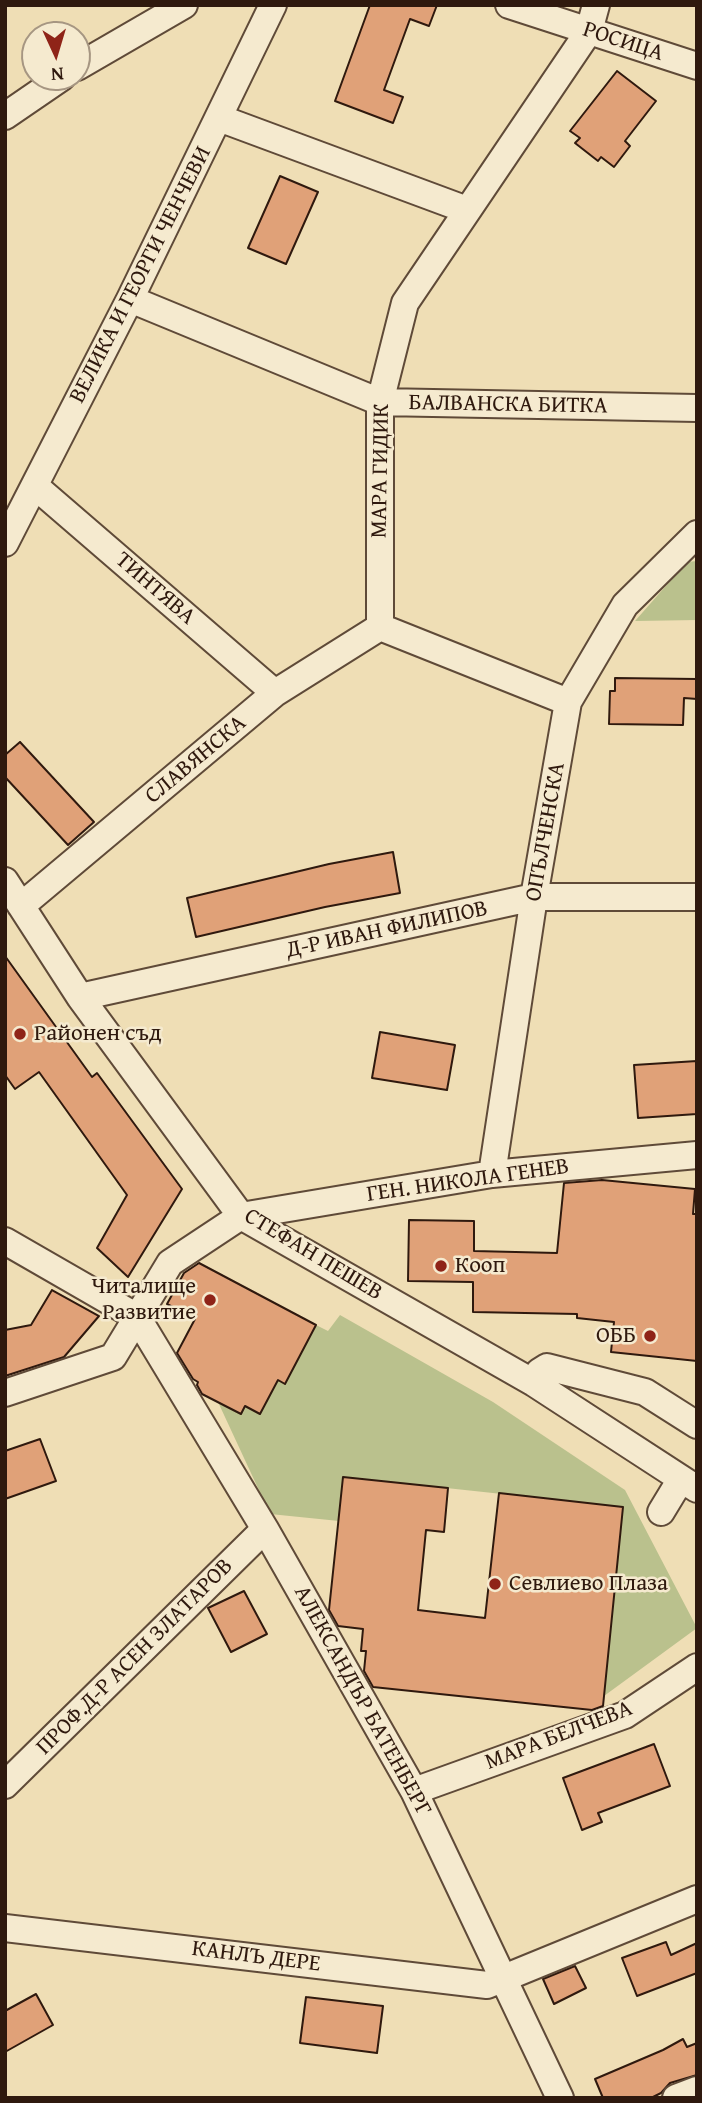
<!DOCTYPE html>
<meta charset="utf-8">
<style>
body{margin:0}
#map{position:relative;width:702px;height:2103px;overflow:hidden;background:#efdeb5;font-family:"Gentium Book Plus",serif}
canvas{display:block}
.frame{position:absolute;inset:0;border:7px solid #2f190e;pointer-events:none}
.north{position:absolute;left:21px;top:21px;width:70px;height:70px;box-sizing:border-box;background:#f5eacf;border:2px solid #a69682;border-radius:50%;rotate:176deg;font-size:19px;font-weight:700;line-height:28px;text-align:center;color:#2f190e}
.north::after{content:'';display:block;margin:auto;width:24px;height:32px;background:#8f2418;clip-path:polygon(50% 0,100% 100%,50% 72%,0 100%)}
</style>
<div id="map">
<canvas width="702" height="2103"></canvas>
<div class="frame"></div>
<div class="north">N</div>
</div>
<script>
const c = document.querySelector('canvas').getContext('2d');
c.lineJoin = 'round';
function paint(path, color) { c.fillStyle = color; c.fill(path, 'evenodd'); }
const shape = rows => new Path2D(rows.map(r => 'M' + r).join(''));
function stroke(path, color, width, dash) { c.strokeStyle = color; c.lineWidth = width; c.lineCap = dash ? 'butt' : 'round'; c.setLineDash(dash || []); c.stroke(path); }
function write(font, color, halo, rows, align = 'center') {
  c.font = font + ' "Gentium Book Plus",serif'; c.lineWidth = 5; c.setLineDash([]); c.textBaseline = 'middle'; c.strokeStyle = halo; c.fillStyle = color; for (const [text, x, y, turn = 0] of rows) {
    c.save(); c.translate(x, y); c.rotate((+turn || 0) * Math.PI / 180); c.textAlign = isNaN(turn) ? turn : align; if (halo) c.strokeText(text, 0, 0); c.fillText(text, 0, 0); c.restore();
  }
}
paint(shape([
 [697,561,697,620,635,621,687,562],
 [340,1315,493,1402,625,1490,697,1628,604,1696,623,1507,344,1477,339,1521,270,1514,218,1402,240,1414,245,1406,260,1414,278,1380,285,1383,316,1325,328,1331]
]), '#bac18d');
const building = shape([
 [370,5,437,5,429,26,410,19,384,90,403,97,393,123,335,101,370,5],
 [617,71,656,101,625,141,630,146,614,167,601,157,598,161,575,143,580,138,570,131,617,71],
 [280,176,318,192,286,264,248,248,280,176],
 [615,678,697,679,697,699,684,698,683,725,609,724,610,691,615,691,615,678],
 [20,742,94,822,68,845,5,777,5,755,20,742],
 [393,852,400,893,325,907,196,937,187,898,329,864,393,852],
 [5,956,92,1077,97,1073,182,1189,128,1277,97,1248,127,1195,39,1072,15,1089,5,1075,5,956],
 [380,1032,455,1045,447,1090,372,1078,380,1032],
 [697,1061,697,1114,638,1118,634,1065,697,1061],
 [602,1180,695,1189,693,1214,697,1214,697,1361,611,1352,614,1322,577,1318,577,1314,473,1312,473,1282,408,1281,409,1220,474,1221,474,1251,557,1253,564,1183,602,1180],
 [199,1263,316,1325,285,1384,278,1380,260,1414,245,1406,241,1414,202,1394,197,1385,198,1382,193,1379,177,1353,195,1319,167,1304,184,1273,199,1263],
 [52,1290,99,1316,64,1357,5,1376,5,1330,31,1325,52,1290],
 [40,1439,56,1481,5,1499,5,1451,40,1439],
 [343,1477,448,1488,444,1532,426,1530,418,1610,485,1618,499,1493,623,1507,603,1706,592,1710,373,1687,364,1671,366,1651,361,1651,363,1629,338,1626,329,1610,343,1477],
 [244,1591,267,1634,231,1652,208,1608,244,1591],
 [654,1744,670,1786,598,1813,602,1822,582,1830,563,1778,654,1744],
 [666,1942,671,1955,697,1943,697,1973,637,1996,622,1958,666,1942],
 [575,1966,586,1988,554,2004,543,1979,575,1966],
 [36,1994,53,2025,5,2052,5,2011,36,1994],
 [306,1997,383,2006,377,2053,300,2043,306,1997],
 [683,2039,687,2047,697,2043,697,2075,670,2083,661,2093,651,2098,603,2098,595,2079,663,2050,683,2039]
]);
paint(building, '#e0a178');
stroke(building, '#2f190e', 2);
const minor = shape([
 [509,5,697,66],
 [77,67,184,5],
 [5,116,62,77],
 [219,118,467,210],
 [130,299,380,402,697,408],
 [35,486,275,693],
 [5,543,130,299,273,5],
 [568,702,380,627,380,402,405,303,589,31,596,5],
 [5,881,80,997,241,1216,534,1383,697,1489],
 [21,906,275,693,380,627],
 [80,997,534,897,697,897],
 [492,1174,534,897,568,702,625,605,697,534],
 [5,1241,137,1317,265,1529,414,1791,560,2098],
 [534,1383,539,1372,547,1367,645,1392,697,1425],
 [5,1393,113,1357,170,1263,241,1216,492,1174,697,1155],
 [661,1512,681,1479],
 [5,1785,265,1529],
 [414,1791,625,1715,697,1667],
 [5,1928,487,1985,697,1899],
 [676,2098,697,2090]
]);
stroke(minor, '#5f4a38', 30);
stroke(minor, '#f5eacf', 26);
for (const [x, y, r, color] of [
 [20,1034,7,"#8f2418"],
 [441,1266,7,"#8f2418"],
 [210,1300,7,"#8f2418"],
 [650,1336,7,"#8f2418"],
 [495,1584,7,"#8f2418"]
]) { const dot = new Path2D(); dot.arc(x, y, r, 0, 2 * Math.PI); c.fillStyle = color; c.fill(dot); stroke(dot, '#f5eacf', 2.5); }
write('23px', '#2f190e', '#f5eacf', [
 ["РОСИЦА",623,42,18],
 ["ВЕЛИКА И ГЕОРГИ ЧЕНЧЕВИ",141,275,-63],
 ["БАЛВАНСКА БИТКА",508,405,1],
 ["МАРА ГИДИК",381,471,-89],
 ["ТИНТЯВА",155,589,41],
 ["СЛАВЯНСКА",196,760,-40],
 ["ОПЪЛЧЕНСКА",546,832,-80],
 ["Д-Р ИВАН ФИЛИПОВ",387,930,-12],
 ["ГЕН. НИКОЛА ГЕНЕВ",468,1181,-8],
 ["СТЕФАН ПЕШЕВ",313,1255,31],
 ["ПРОФ.Д-Р АСЕН ЗЛАТАРОВ",135,1657,-45],
 ["АЛЕКСАНДЪР БАТЕНБЕРГ",362,1701,61],
 ["МАРА БЕЛЧЕВА",559,1736,-21],
 ["КАНЛЪ ДЕРЕ",256,1957,7]
]);
write('23px', '#2f190e', '#f5eacf', [
 ["Районен съд",34,1034],
 ["Кооп",455,1266],
 ["Читалище",196,1287,"right"],
 ["Развитие",196,1313,"right"],
 ["ОББ",636,1336,"right"],
 ["Севлиево Плаза",509,1584]
], 'left');
</script>
